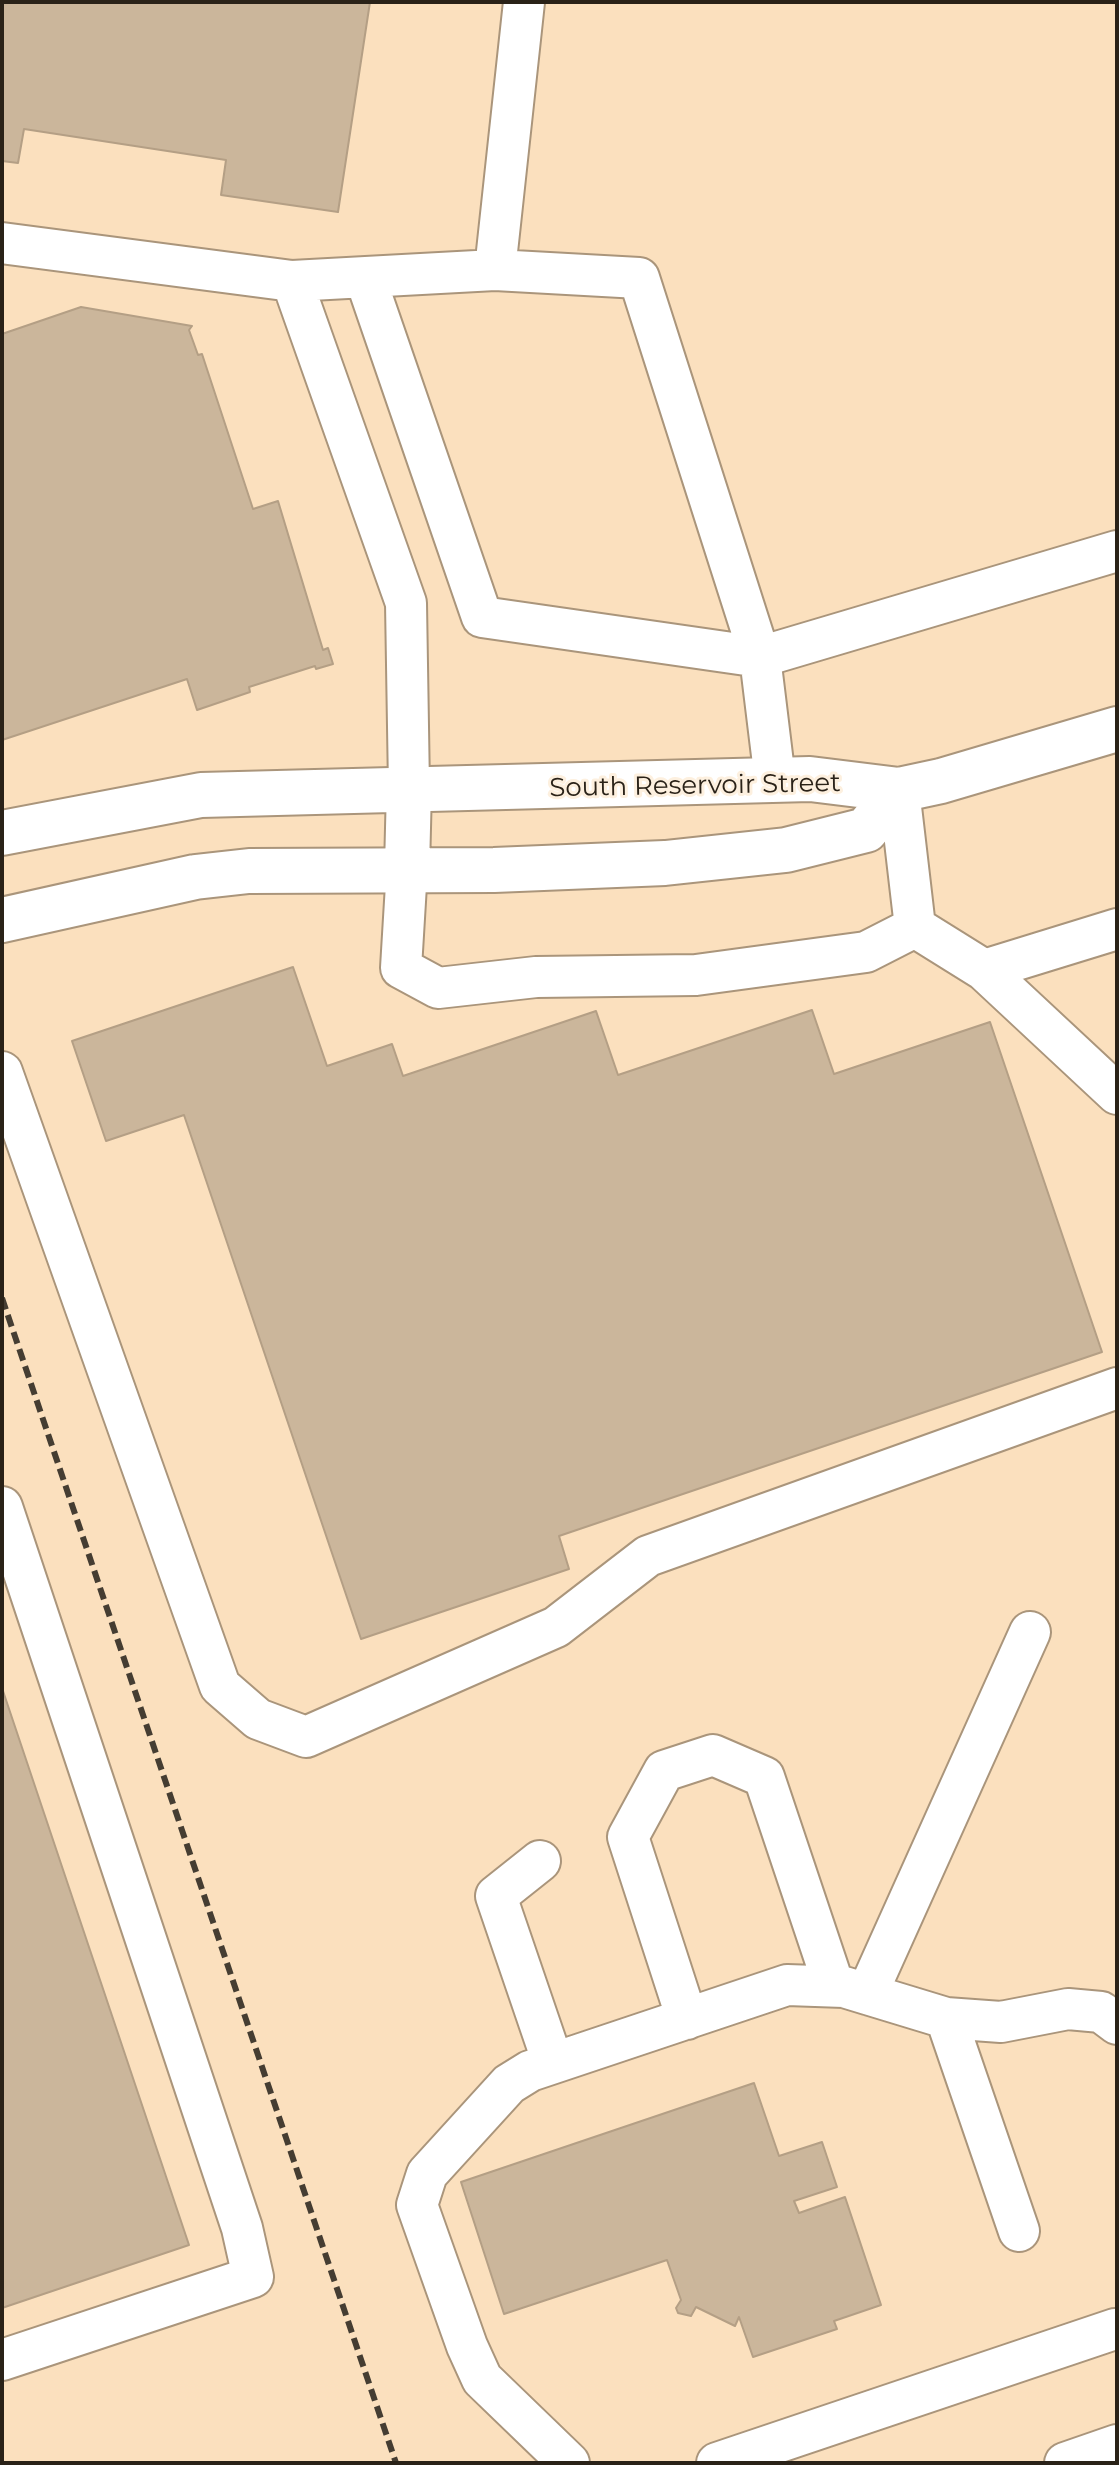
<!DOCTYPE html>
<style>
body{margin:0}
#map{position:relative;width:1119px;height:2465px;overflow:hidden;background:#fdf0df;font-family:Montserrat,sans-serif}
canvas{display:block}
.frame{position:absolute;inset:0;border:4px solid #2a2218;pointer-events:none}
</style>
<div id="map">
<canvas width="1119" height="2465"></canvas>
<div class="frame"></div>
</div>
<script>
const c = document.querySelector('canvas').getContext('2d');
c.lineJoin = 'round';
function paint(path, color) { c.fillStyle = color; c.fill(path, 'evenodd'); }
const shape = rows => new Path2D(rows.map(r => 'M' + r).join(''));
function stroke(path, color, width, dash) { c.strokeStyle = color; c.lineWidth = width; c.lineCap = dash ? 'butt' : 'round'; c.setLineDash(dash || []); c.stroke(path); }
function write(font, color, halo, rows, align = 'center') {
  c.font = font + ' Montserrat,sans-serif'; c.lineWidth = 6; c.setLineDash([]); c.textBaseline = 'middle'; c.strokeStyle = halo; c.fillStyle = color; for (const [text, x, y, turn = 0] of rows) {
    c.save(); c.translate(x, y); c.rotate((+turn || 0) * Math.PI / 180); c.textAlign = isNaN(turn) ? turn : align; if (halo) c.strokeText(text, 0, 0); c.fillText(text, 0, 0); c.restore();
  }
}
paint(shape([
 [2,2,1117,2,1117,2463,2,2463]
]), '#fbe0be');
const building = shape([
 [2,2,370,2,338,212,221,195,226,160,24,129,18,163,2,161,2,2],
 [81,307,192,326,189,330,198,355,202,354,253,509,278,501,323,650,328,648,333,664,316,669,315,666,249,687,250,692,197,710,187,679,2,740,2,334,81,307],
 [293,967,327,1066,392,1044,403,1076,596,1011,618,1075,812,1010,834,1074,990,1022,1102,1352,559,1536,569,1569,361,1639,184,1115,106,1141,72,1041,293,967],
 [2,1688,189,2245,2,2308,2,1688],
 [754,2083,779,2156,822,2142,837,2187,794,2201,799,2213,845,2197,881,2305,834,2321,837,2329,753,2357,739,2317,735,2326,696,2307,691,2316,678,2313,676,2308,681,2300,667,2260,504,2314,461,2182,754,2083]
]);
paint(building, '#cbb69b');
stroke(building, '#b49f85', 2);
const minor = shape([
 [2,243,292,281,495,270,639,278,760,657,775,780],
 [495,270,524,2],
 [365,277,482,617,760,657,1117,551],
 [292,281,406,603,409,788],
 [899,790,915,927,984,970,1117,1094],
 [407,868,401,968,438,988,536,977,696,975,866,952,915,927],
 [984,970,1117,929],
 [2,1072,220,1686,258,1719,306,1737,556,1627,648,1556,1117,1388],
 [2,1507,242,2228,253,2277,2,2360],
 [540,1861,496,1896,553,2063],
 [867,1994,1030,1632],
 [946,2018,1019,2231],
 [687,2019,628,1837,664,1771,713,1755,764,1777,834,1986],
 [569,2463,482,2379,467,2346,417,2205,427,2174,509,2084,530,2071,787,1985,844,1987,946,2018,1001,2022,1068,2009,1101,2012,1117,2024],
 [717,2463,1115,2329],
 [1065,2463,1117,2445]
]);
const major = shape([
 [2,833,201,795,810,779,899,790,941,781,1117,729],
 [407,868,409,788],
 [2,920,195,877,249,871,494,870,665,863,786,850,866,830,899,790]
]);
stroke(minor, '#aa957b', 44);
stroke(major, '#aa957b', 48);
stroke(minor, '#fff', 40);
stroke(major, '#fff', 44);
stroke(shape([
 [2,1298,396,2463]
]), '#453d32', 6, [12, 6]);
write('26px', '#2a2218', '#fdf0df', [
 ["South Reservoir Street",695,786,-1]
]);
</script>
